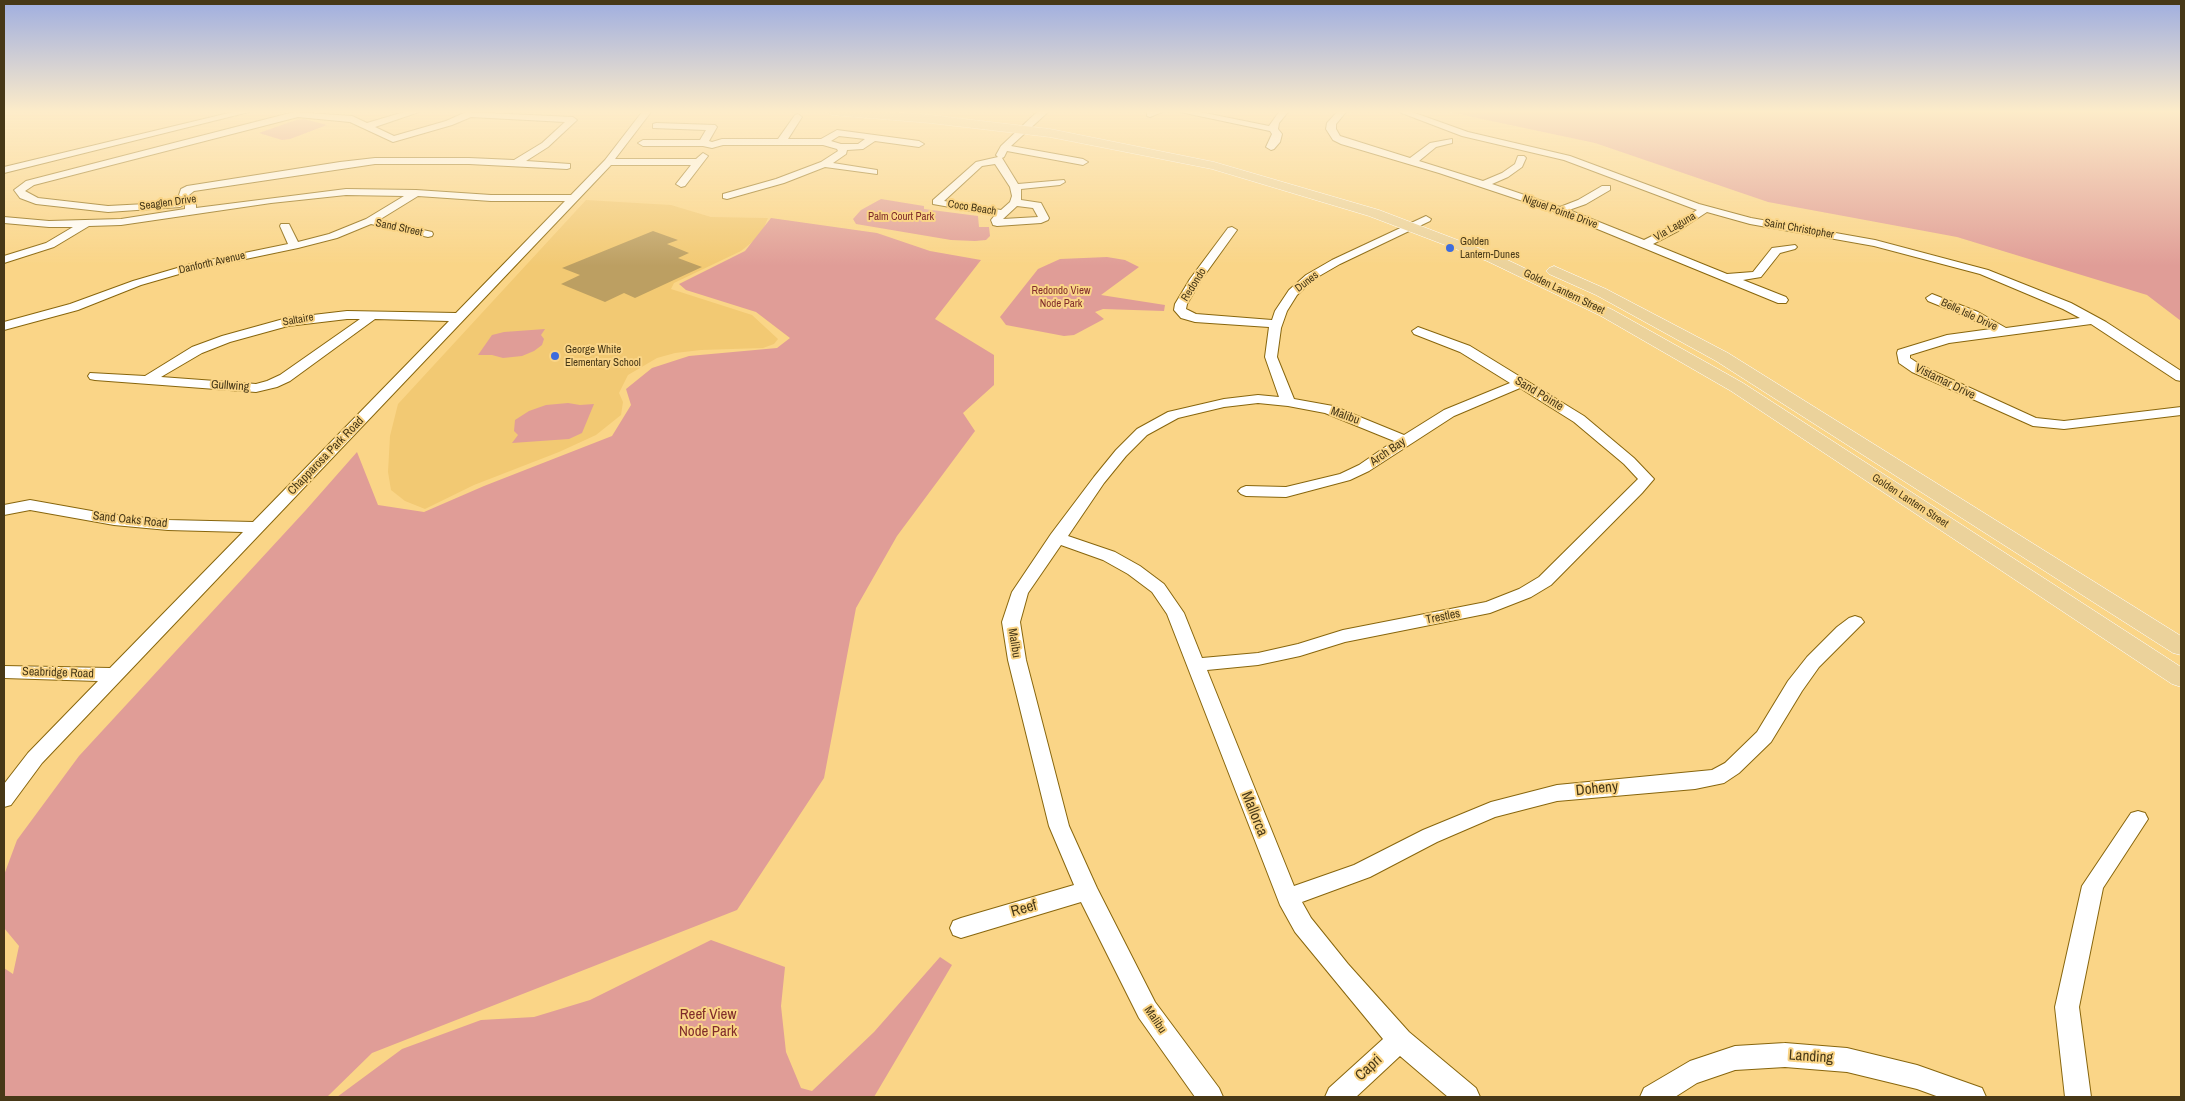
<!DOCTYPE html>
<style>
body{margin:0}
#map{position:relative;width:2185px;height:1101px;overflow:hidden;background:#fad587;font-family:"Archivo Narrow",sans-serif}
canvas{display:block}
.frame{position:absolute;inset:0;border:5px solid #473817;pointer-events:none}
</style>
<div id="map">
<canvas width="2185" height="1101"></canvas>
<div class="frame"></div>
</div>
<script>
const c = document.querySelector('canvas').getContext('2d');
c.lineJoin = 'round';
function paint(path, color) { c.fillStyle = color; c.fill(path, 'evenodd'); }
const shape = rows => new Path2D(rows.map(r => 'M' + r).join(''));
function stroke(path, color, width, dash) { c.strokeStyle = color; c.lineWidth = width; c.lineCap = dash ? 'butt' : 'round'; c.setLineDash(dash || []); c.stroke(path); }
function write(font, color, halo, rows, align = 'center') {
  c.font = font + ' "Archivo Narrow",sans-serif'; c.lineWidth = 4; c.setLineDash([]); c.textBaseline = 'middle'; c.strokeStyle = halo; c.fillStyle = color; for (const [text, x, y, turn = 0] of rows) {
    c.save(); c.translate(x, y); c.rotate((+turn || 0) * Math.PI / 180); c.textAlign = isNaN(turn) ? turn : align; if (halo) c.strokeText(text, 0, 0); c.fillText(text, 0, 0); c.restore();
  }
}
paint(shape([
 [586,200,671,205,711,217,768,218,761,235,741,251,674,283,671,289,752,315,778,339,774,344,763,348,701,350,675,353,657,358,628,375,619,393,623,402,621,415,596,435,559,452,474,485,425,509,405,501,391,490,388,472,390,436,398,404]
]), '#f2c973');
paint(shape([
 [1449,112,2181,112,2181,321,2147,295,1957,237,1768,202,1595,143],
 [304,119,327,125,290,139,282,140,259,133,296,120],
 [881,199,924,206,924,209,978,216,979,227,989,227,990,236,986,240,975,241,951,240,856,224,853,219,861,210],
 [771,218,877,233,930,251,981,260,935,319,994,355,994,385,963,413,975,431,897,536,856,608,824,778,737,910,372,1053,327,1097,4,1097,4,968,13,974,19,946,4,928,4,875,17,840,79,756,305,511,357,452,378,505,424,512,484,486,612,436,631,405,626,389,652,368,689,356,777,348,790,338,756,312,686,290,679,284,745,251],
 [1107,257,1125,260,1139,267,1101,295,1165,305,1164,311,1103,309,1095,312,1104,319,1074,335,1064,336,1006,325,1000,317,1038,269,1060,259],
 [545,329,541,335,544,339,542,345,534,351,522,356,503,358,492,355,478,355,492,335,504,332],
 [568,403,580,405,594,404,582,433,569,439,512,443,518,435,514,431,515,420,529,411,546,405],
 [711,940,785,967,781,1006,786,1052,801,1088,812,1091,874,1032,940,957,952,965,874,1097,337,1097,402,1049,481,1020,534,1017,590,1000]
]), '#e09d97');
paint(shape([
 [653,231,678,240,667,244,689,253,678,258,702,267,635,298,624,293,605,302,561,284,580,275,562,268]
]), '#bc9f62');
const minor = shape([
 [233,112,249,112,4,173,4,167,233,112],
 [294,112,352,116,367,123,404,112,419,112,375,127,394,136,446,121,466,112,573,117,577,120,548,147,526,161,570,164,570,168,567,169,469,164,375,164,194,191,189,195,196,205,196,208,346,189,416,190,491,195,571,195,605,160,642,112,651,112,615,159,696,159,703,153,708,156,685,186,681,187,676,184,691,165,611,165,42,763,11,805,4,807,4,784,28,753,98,681,4,678,4,666,110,668,243,532,168,530,114,525,30,510,4,515,4,505,30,500,114,515,168,520,253,522,449,321,375,319,290,381,277,387,256,392,95,380,90,379,88,376,90,373,145,376,192,347,222,336,287,318,347,311,456,313,565,201,491,201,418,196,379,220,432,232,433,234,432,236,428,237,371,224,337,238,298,248,193,270,141,285,78,310,4,330,4,322,70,304,133,281,191,264,288,244,280,226,281,224,289,224,298,242,329,234,366,219,404,196,346,195,271,203,121,225,89,226,54,247,4,263,4,256,46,243,73,227,49,227,4,223,4,217,49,221,121,219,185,209,185,204,180,207,108,212,36,204,20,198,14,190,26,181,294,112],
 [298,117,350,122,393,142,452,125,471,117,565,122,542,143,514,160,469,158,375,158,340,162,187,186,181,189,179,195,184,202,108,206,38,198,25,191,34,185,298,117],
 [347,319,360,319,280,375,267,381,256,384,161,377,202,353,230,342,288,326,347,319],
 [1037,112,1048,112,1011,146,1083,159,1088,162,1083,165,1007,151,1004,157,1002,158,1018,184,1064,180,1065,182,1060,185,1021,189,1021,200,1041,203,1049,218,1048,220,1041,223,997,226,993,225,991,220,995,215,933,204,933,200,976,162,998,157,996,155,1001,146,1037,112],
 [995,164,1010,187,1012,196,1010,202,1001,210,944,201,982,166,995,164],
 [1017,206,1033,208,1038,217,1003,219,1017,206],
 [1147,112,1162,112,1150,117,1147,116,1147,112],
 [1180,112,1200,112,1269,126,1279,112,1288,112,1279,123,1278,129,1282,134,1280,142,1274,149,1271,150,1266,147,1272,134,1270,131,1180,112],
 [1337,112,1346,112,1336,124,1336,129,1340,136,1410,158,1430,143,1452,139,1452,143,1436,147,1419,161,1483,181,1502,173,1515,164,1518,156,1524,156,1526,158,1522,167,1508,177,1492,184,1560,207,1578,200,1602,186,1610,186,1610,190,1586,204,1569,210,1644,240,1670,227,1697,210,1564,160,1462,136,1399,112,1412,112,1468,132,1570,156,1699,204,1751,218,1875,240,1988,270,2071,303,2106,322,2181,371,2181,381,2176,380,2091,324,1949,343,1910,355,1910,358,1922,366,2036,418,2064,421,2181,407,2181,415,2064,429,2033,426,1912,372,1899,363,1897,353,1898,350,1947,335,1991,329,1970,318,1928,301,1926,298,1932,294,1978,312,2006,328,2080,318,2063,309,1980,274,1874,246,1750,224,1707,212,1678,231,1653,244,1727,274,1753,272,1772,248,1795,245,1797,247,1795,249,1780,253,1761,277,1743,280,1786,297,1788,300,1786,303,1778,303,1556,212,1439,173,1341,144,1333,140,1326,129,1327,123,1337,112],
 [798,114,802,117,788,139,821,139,837,130,919,141,924,144,919,147,875,141,863,149,847,150,846,154,833,163,877,170,877,174,825,167,784,183,727,199,723,198,723,194,776,179,821,162,838,151,837,149,823,145,723,145,712,148,703,146,643,146,638,143,643,140,700,140,706,130,653,128,653,124,656,123,715,125,717,127,709,141,712,142,722,139,778,139,795,115,798,114],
 [839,136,865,139,858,144,841,144,831,141,839,136],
 [1426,216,1431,219,1430,221,1340,264,1314,279,1297,295,1287,311,1281,328,1277,357,1294,399,1333,406,1404,435,1444,410,1510,383,1460,352,1414,334,1412,331,1418,327,1470,346,1584,416,1634,458,1654,479,1642,493,1551,585,1531,597,1490,613,1345,642,1300,656,1258,665,1207,670,1294,886,1354,865,1423,830,1491,802,1557,785,1712,770,1725,763,1757,732,1788,681,1807,657,1837,627,1849,618,1855,616,1861,618,1864,622,1819,667,1802,691,1771,742,1739,773,1724,783,1695,789,1557,801,1495,817,1437,842,1370,877,1302,902,1311,918,1348,964,1409,1032,1476,1088,1480,1097,1448,1097,1400,1056,1356,1097,1325,1097,1329,1088,1383,1039,1295,932,1280,905,1167,614,1152,592,1128,574,1103,560,1061,545,1028,593,1020,622,1026,660,1069,826,1097,888,1155,1002,1219,1088,1223,1097,1195,1097,1139,1018,1081,902,961,938,953,935,950,928,953,921,961,918,1074,885,1049,826,1008,660,1002,622,1012,592,1051,534,1094,477,1116,450,1137,429,1168,412,1224,399,1258,395,1279,397,1265,357,1269,327,1195,322,1181,318,1174,310,1175,304,1190,279,1228,228,1232,227,1237,230,1201,280,1187,304,1186,309,1196,314,1272,320,1275,311,1289,290,1306,275,1332,260,1426,216],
 [1520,388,1574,422,1624,464,1638,479,1539,577,1519,589,1486,602,1343,630,1298,644,1258,653,1202,658,1184,613,1164,584,1140,566,1115,552,1068,536,1104,483,1126,456,1147,435,1178,418,1224,407,1258,403,1288,406,1325,413,1394,441,1359,465,1340,474,1286,487,1246,486,1241,488,1238,491,1241,494,1246,496,1286,497,1350,480,1369,471,1454,416,1520,388],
 [2138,811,2145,813,2148,819,2103,888,2079,1007,2091,1097,2065,1097,2055,1007,2082,886,2131,813,2138,811],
 [1785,1043,1847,1048,1917,1065,1982,1088,1986,1097,1939,1097,1917,1089,1847,1072,1785,1067,1735,1070,1697,1083,1675,1097,1640,1097,1644,1088,1690,1061,1735,1046,1785,1043]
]);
const major = shape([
 [826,112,885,112,930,115,1050,129,1214,162,1379,210,1497,255,1613,310,1743,383,2181,667,2181,687,2172,684,1731,391,1601,316,1487,261,1369,216,1212,169,1050,137,930,123,832,115,826,112],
 [1554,266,1606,289,1728,353,2181,636,2181,655,2173,653,1716,361,1596,295,1549,274,1546,271,1549,268,1554,266]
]);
stroke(minor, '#88660d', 2);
stroke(major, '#fff', 1);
paint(minor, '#fff');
paint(major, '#ebd29b');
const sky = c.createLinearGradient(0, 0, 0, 266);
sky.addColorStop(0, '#9faee0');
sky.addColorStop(0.42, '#fdecc9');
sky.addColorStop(1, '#fdecc900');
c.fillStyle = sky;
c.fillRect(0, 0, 2185, 266);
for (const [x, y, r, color] of [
 [1450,248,5,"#3e6cdd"],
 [555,356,5,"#3e6cdd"]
]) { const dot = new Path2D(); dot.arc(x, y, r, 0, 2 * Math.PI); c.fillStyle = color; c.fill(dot); stroke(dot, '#fad587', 2); }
write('11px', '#473817', '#fad587', [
 ["Seaglen Drive",168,203,-8],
 ["Coco Beach",972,208,9],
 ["Niguel Pointe Drive",1560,212,20],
 ["Via Laguna",1675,227,-30],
 ["Sand Street",399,228,12],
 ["Saint Christopher",1799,229,10],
 ["Danforth Avenue",212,263,-13],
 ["Dunes",1307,282,-38],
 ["Redondo",1194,285,-58],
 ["Golden Lantern Street",1564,292,26],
 ["Belle Isle Drive",1969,315,25],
 ["Saltaire",298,320,-10],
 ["Golden Lantern Street",1910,501,33]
]);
write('11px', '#802c2b', '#fad587', [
 ["Palm Court Park",901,217],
 ["Redondo View",1061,291],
 ["Node Park",1061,304]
]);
write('11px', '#473817', '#fad587', [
 ["Golden",1460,242],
 ["Lantern-Dunes",1460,255],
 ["George White",565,350],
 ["Elementary School",565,363]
], 'left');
write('12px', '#473817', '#fad587', [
 ["Vistamar Drive",1945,382,26],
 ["Gullwing",230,386,4],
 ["Sand Pointe",1539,394,31],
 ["Malibu",1345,416,20],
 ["Arch Bay",1388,452,-34],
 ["Chapparosa Park Road",326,456,-46],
 ["Sand Oaks Road",130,520,6],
 ["Trestles",1443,617,-11],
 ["Malibu",1014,643,81],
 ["Seabridge Road",58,673,2],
 ["Malibu",1155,1020,56]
]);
write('15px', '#473817', '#fad587', [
 ["Doheny",1597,789,-6],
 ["Mallorca",1254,814,68],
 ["Reef",1024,909,-16],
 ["Landing",1811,1057,4],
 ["Capri",1369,1068,-43]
]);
write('15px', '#802c2b', '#fad587', [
 ["Reef View",708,1015],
 ["Node Park",708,1032]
]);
</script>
